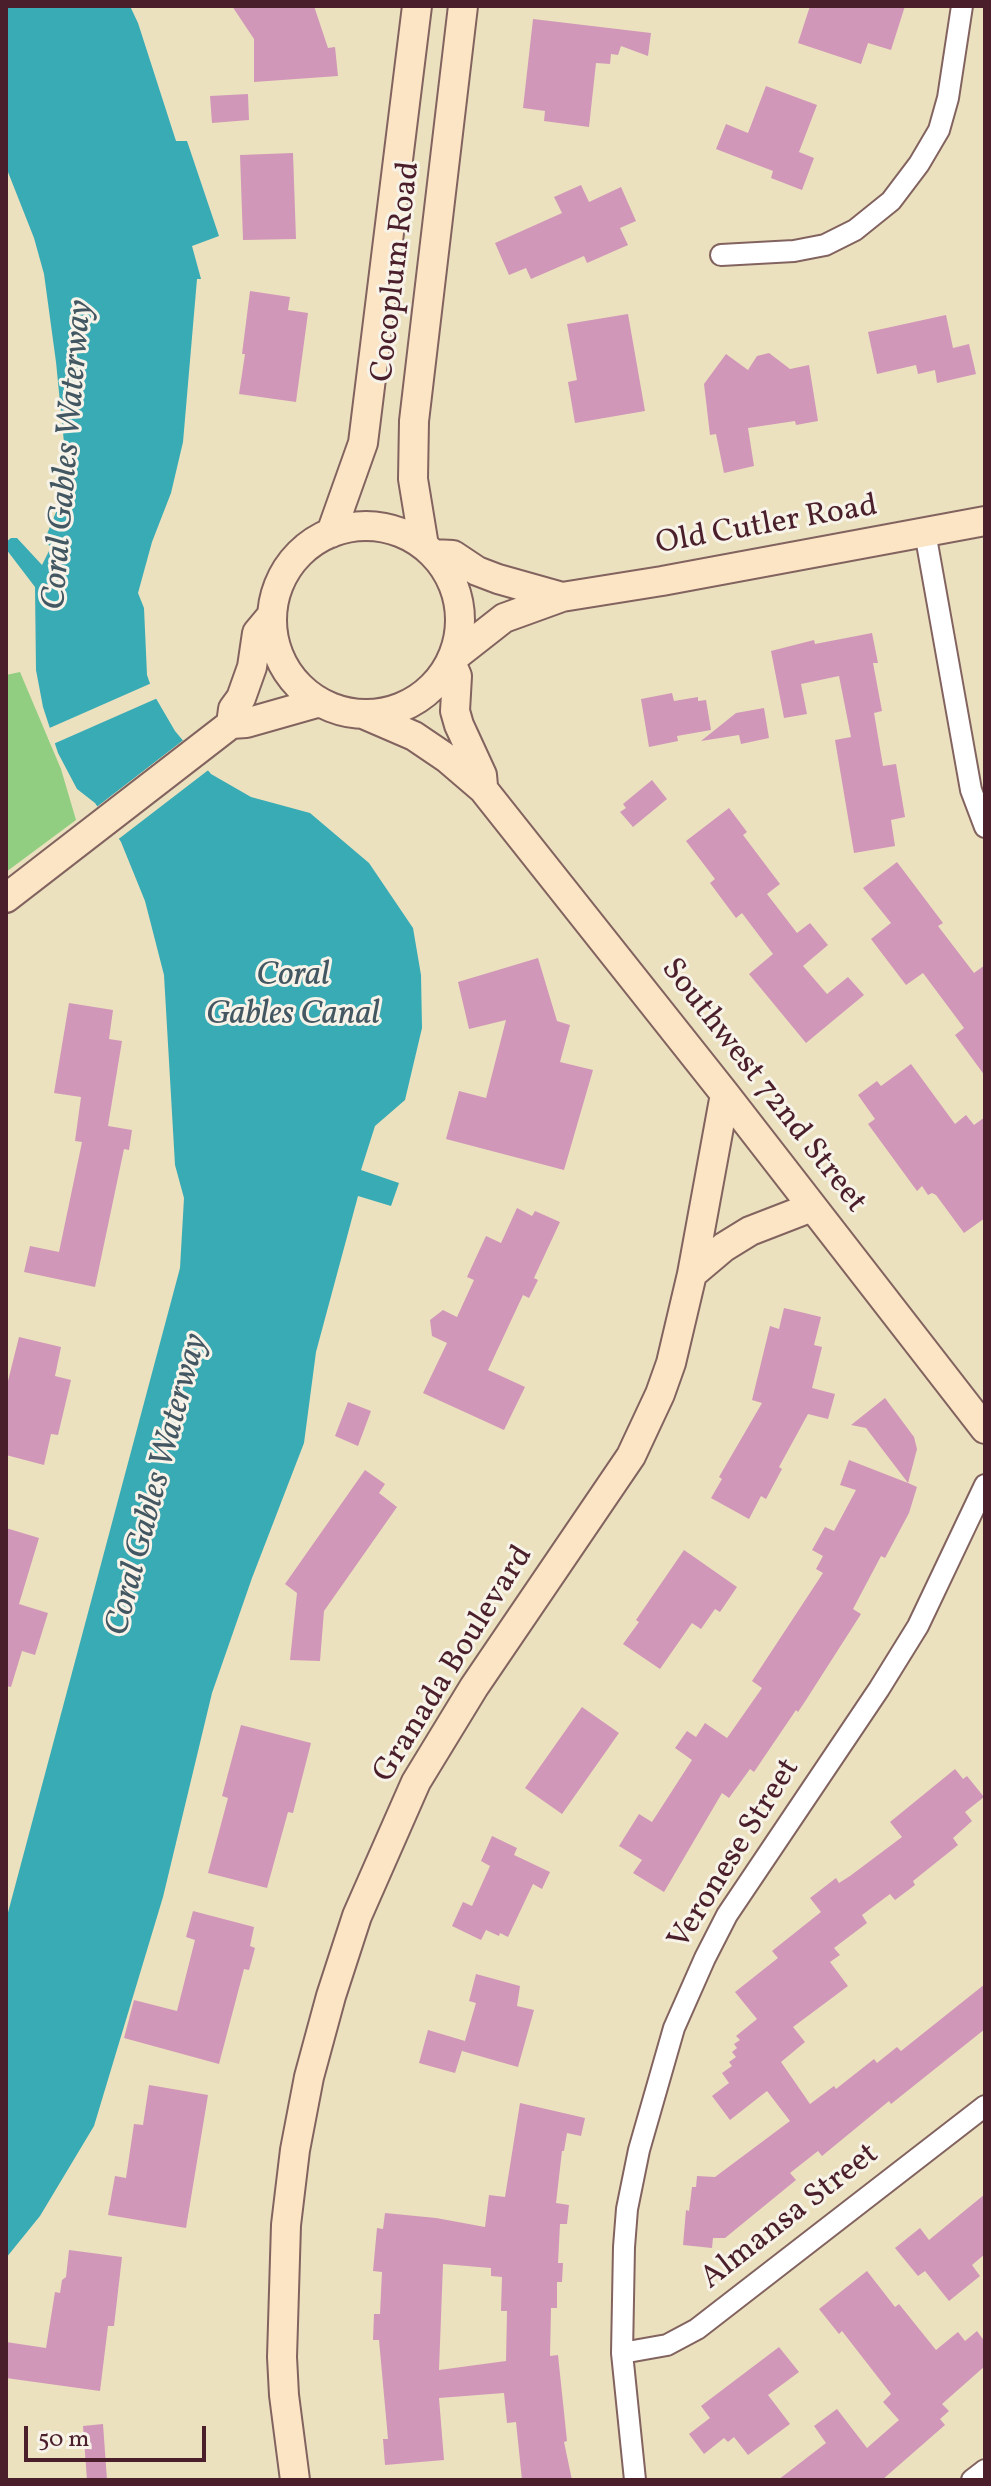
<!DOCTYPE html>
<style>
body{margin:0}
#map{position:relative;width:991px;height:2486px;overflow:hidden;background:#ebe1bf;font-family:Vollkorn,serif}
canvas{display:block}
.frame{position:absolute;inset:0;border:8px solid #4a1f2b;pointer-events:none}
.scale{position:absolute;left:24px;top:2426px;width:182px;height:36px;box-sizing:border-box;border:4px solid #4a1f2b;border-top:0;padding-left:10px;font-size:24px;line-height:28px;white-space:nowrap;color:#4a1f2b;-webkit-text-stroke:6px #f7f3e8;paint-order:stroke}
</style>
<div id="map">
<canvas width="991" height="2486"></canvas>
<div class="frame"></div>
<div class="scale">50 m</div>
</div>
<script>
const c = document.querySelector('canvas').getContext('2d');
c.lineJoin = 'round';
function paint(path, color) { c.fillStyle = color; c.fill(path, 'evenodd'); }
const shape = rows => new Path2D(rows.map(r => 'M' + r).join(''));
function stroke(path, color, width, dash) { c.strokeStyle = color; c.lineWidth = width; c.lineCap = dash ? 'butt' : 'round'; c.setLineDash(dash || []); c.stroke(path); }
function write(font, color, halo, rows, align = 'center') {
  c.font = font + ' Vollkorn,serif'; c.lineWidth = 6; c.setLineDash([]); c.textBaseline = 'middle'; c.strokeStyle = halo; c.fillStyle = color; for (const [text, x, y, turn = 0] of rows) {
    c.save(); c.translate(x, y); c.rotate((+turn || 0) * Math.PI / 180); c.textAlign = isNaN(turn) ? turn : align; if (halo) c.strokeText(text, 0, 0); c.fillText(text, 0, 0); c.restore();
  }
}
paint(shape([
 [20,672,61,769,76,820,6,872,6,675]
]), '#92ce82');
paint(shape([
 [6,6,130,6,138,23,176,141,187,141,219,236,192,246,201,279,197,279,183,442,171,493,152,542,138,593,144,608,147,675,154,695,175,731,211,774,251,797,310,813,369,863,413,928,421,975,422,1028,405,1100,375,1126,361,1170,399,1183,391,1206,358,1196,316,1352,304,1443,252,1578,212,1693,163,1897,94,2126,40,2216,6,2258,6,1920,180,1268,184,1198,175,1165,164,975,145,901,121,842,95,803,77,789,58,753,43,707,36,670,35,587,6,549,6,542,11,538,17,538,42,565,51,547,46,543,47,534,68,483,56,362,44,274,34,238,6,167]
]), '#39abb5');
paint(shape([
 [154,682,160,697,51,745,45,730],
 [186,738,211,768,116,841,94,809]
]), '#ebe1bf');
paint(shape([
 [232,6,314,6,328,48,335,47,338,76,254,82,254,39],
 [810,6,905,6,891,50,868,43,861,64,798,43],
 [533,19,651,33,648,56,621,46,618,55,611,54,610,64,596,63,589,127,544,121,545,111,523,108],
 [766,86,817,105,799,152,814,158,802,190,771,178,773,171,716,149,726,124,748,133],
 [248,94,249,120,212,123,210,96],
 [293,153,296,239,243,240,240,155],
 [581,185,589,202,621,187,636,221,620,228,628,245,587,263,584,256,531,279,526,268,509,275,495,243,562,213,554,197],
 [250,291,290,297,288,310,308,313,296,402,239,394,245,354,242,354],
 [628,314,645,411,575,423,568,382,577,380,567,324],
 [946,315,953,348,969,344,976,374,937,383,935,370,918,374,916,365,877,374,868,332],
 [769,353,790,369,809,365,818,421,796,425,795,421,748,428,754,466,724,473,716,434,710,435,704,384,726,354,748,370,757,356],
 [872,633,878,663,873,663,882,711,874,713,883,766,896,764,905,817,891,820,895,846,854,853,835,740,851,737,839,676,801,684,807,714,784,718,771,651,814,640,815,644],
 [672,693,674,701,698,697,698,701,706,700,711,730,677,736,678,741,649,747,641,699],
 [764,708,769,738,741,744,739,735,701,741,736,713],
 [652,780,667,799,633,827,620,812,626,808,623,804],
 [729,808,747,832,743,835,780,884,767,894,797,933,810,923,828,945,803,966,827,994,848,977,864,995,806,1043,749,974,773,954,742,913,736,918,710,883,715,879,686,841],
 [897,862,943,923,938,926,974,973,985,965,985,1076,955,1035,964,1028,923,973,906,985,871,939,891,923,863,888],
 [538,958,557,1021,570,1025,560,1062,593,1070,564,1170,446,1139,459,1091,486,1098,506,1020,469,1029,458,982],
 [69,1003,113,1010,109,1039,122,1041,108,1126,132,1130,129,1150,124,1149,95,1287,24,1272,30,1246,59,1252,82,1142,75,1141,81,1097,54,1093],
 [911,1064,955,1124,966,1115,974,1125,985,1117,985,1218,964,1233,936,1195,932,1193,928,1195,922,1186,917,1191,868,1124,875,1119,858,1095,877,1081,881,1086],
 [517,1208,532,1216,535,1211,560,1222,534,1278,538,1280,529,1298,523,1295,488,1370,525,1387,504,1430,423,1393,447,1343,432,1336,430,1320,443,1310,457,1317,474,1280,467,1277,486,1236,501,1243],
 [784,1308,821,1317,814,1345,822,1347,812,1388,835,1394,828,1419,808,1414,779,1467,782,1469,766,1499,761,1496,749,1519,711,1498,722,1479,719,1477,762,1403,752,1400,770,1326,779,1329],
 [19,1337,61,1347,55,1376,71,1380,58,1435,51,1434,44,1465,6,1455,6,1389],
 [885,1398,914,1437,917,1449,908,1483,917,1487,909,1513,885,1558,881,1556,853,1609,861,1614,806,1700,798,1712,796,1710,754,1772,750,1769,729,1798,722,1793,664,1892,633,1873,642,1860,619,1846,639,1814,652,1822,692,1760,675,1748,687,1731,696,1737,705,1723,727,1738,762,1688,752,1681,823,1573,816,1569,823,1556,812,1550,825,1527,834,1531,856,1490,840,1485,849,1460,908,1483,866,1428,851,1425],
 [348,1402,371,1411,358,1446,335,1436],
 [365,1470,385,1484,379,1493,397,1507,324,1611,320,1661,290,1660,297,1593,285,1584],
 [6,1528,39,1538,19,1604,48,1613,35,1655,22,1651,11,1687,6,1686],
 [684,1550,737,1587,720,1612,715,1609,701,1629,692,1623,660,1669,623,1644,639,1622,636,1620],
 [582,1707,619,1733,562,1814,525,1788],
 [241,1725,311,1743,293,1813,288,1812,267,1888,208,1873,228,1798,222,1796],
 [955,1769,963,1779,967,1776,984,1797,965,1812,972,1821,953,1838,958,1845,913,1881,915,1885,895,1900,890,1894,862,1915,867,1923,834,1948,840,1955,830,1962,848,1986,793,2027,805,2042,781,2062,810,2104,834,2086,836,2089,874,2059,877,2063,897,2047,901,2051,985,1984,985,2029,891,2104,889,2101,822,2156,818,2151,790,2173,796,2180,725,2238,713,2238,712,2248,683,2245,686,2210,689,2211,692,2187,696,2187,697,2176,715,2177,790,2121,767,2091,730,2120,712,2096,729,2083,722,2073,732,2066,729,2062,736,2057,732,2052,737,2048,734,2044,740,2040,736,2036,757,2019,735,1992,778,1958,772,1951,821,1912,810,1898,836,1878,839,1883,850,1876,902,1837,890,1822],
 [492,1836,517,1848,514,1855,550,1872,542,1889,533,1884,508,1937,500,1933,499,1936,486,1930,481,1940,452,1926,463,1902,472,1906,490,1866,481,1861],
 [193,1911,254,1927,250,1946,255,1948,249,1970,244,1969,219,2064,124,2038,134,2000,177,2011,195,1940,186,1937],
 [476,1974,520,1986,517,2006,534,2010,518,2067,462,2051,476,2003,469,2001],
 [428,2030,465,2041,455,2073,419,2063],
 [149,2085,208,2095,186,2228,108,2215,115,2176,126,2178,134,2124,143,2125],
 [520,2103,585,2118,581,2136,567,2133,564,2151,562,2151,556,2203,569,2205,567,2224,560,2224,558,2263,563,2263,562,2282,557,2282,557,2308,551,2308,550,2356,558,2355,567,2441,564,2442,572,2480,522,2480,516,2422,507,2423,504,2393,439,2398,444,2460,385,2465,383,2439,388,2439,379,2340,373,2340,374,2314,380,2314,382,2272,373,2271,377,2228,383,2229,385,2213,436,2218,485,2227,489,2195,505,2197],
 [443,2264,491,2268,491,2276,502,2277,501,2311,507,2311,506,2361,439,2370],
 [985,2194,985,2254,972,2265,980,2276,949,2301,925,2271,918,2276,895,2248,920,2228,929,2240],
 [69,2250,122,2257,114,2326,108,2326,100,2391,6,2378,6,2342,46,2348,55,2292,60,2293,62,2280,66,2277],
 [867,2271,895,2307,899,2304,936,2350,958,2332,965,2341,977,2331,985,2342,985,2366,942,2404,949,2411,940,2419,945,2425,882,2480,778,2480,826,2443,814,2426,837,2409,867,2448,899,2420,883,2402,891,2394,842,2331,839,2334,819,2309],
 [779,2347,799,2372,768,2395,790,2424,748,2455,734,2437,728,2442,724,2438,704,2454,689,2434,710,2418,701,2406],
 [103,2424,107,2480,87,2480,83,2426]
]), '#d197b8');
const street = shape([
 [721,255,794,251,825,245,855,230,891,201,919,164,939,130,948,98,962,6],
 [925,532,971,790,985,827],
 [622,2353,667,2345,697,2329,985,2106],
 [635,2480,622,2353,624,2247,627,2209,639,2150,674,2028,705,1958,727,1915,879,1689,918,1626,985,1485],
 [972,2480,985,2470]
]);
const secondary = shape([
 '272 620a94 94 0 1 1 188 0a94 94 0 1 1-188 0Z',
 [331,533,363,443,417,6],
 [424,546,413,479,414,421,463,6],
 [433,554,453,555,477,571,498,579,562,597],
 [453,658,504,618,562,597,662,581,985,521],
 [451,662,457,676,455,711,459,725,482,775,483,786],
 [363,714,414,736,448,759,483,789,725,1094,985,1429],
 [231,724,233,709,241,698,252,667,257,633,272,615],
 [6,898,231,724,246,723,320,702],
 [692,1274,724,1247,750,1231,812,1207],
 [295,2480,284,2395,282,2357,286,2225,295,2150,309,2077,331,1996,357,1916,416,1782,474,1687,631,1456,660,1394,671,1363,692,1274,725,1094]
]);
stroke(street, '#82635f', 24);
stroke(secondary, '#82635f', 32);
stroke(street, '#fff', 20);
stroke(secondary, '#fce5c4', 28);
write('32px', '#4a1f2b', '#f7f3e8', [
 ["Cocoplum Road",398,272,-83],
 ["Old Cutler Road",767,527,-10],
 ["Southwest 72nd Street",762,1087,52],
 ["Granada Boulevard",455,1665,-58],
 ["Veronese Street",736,1855,-58],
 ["Almansa Street",791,2218,-38]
]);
write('italic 34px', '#435762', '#f7f3e8', [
 ["Coral Gables Waterway",70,455,-85],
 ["Coral",293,978],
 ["Gables Canal",293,1017],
 ["Coral Gables Waterway",159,1485,-75]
]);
</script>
